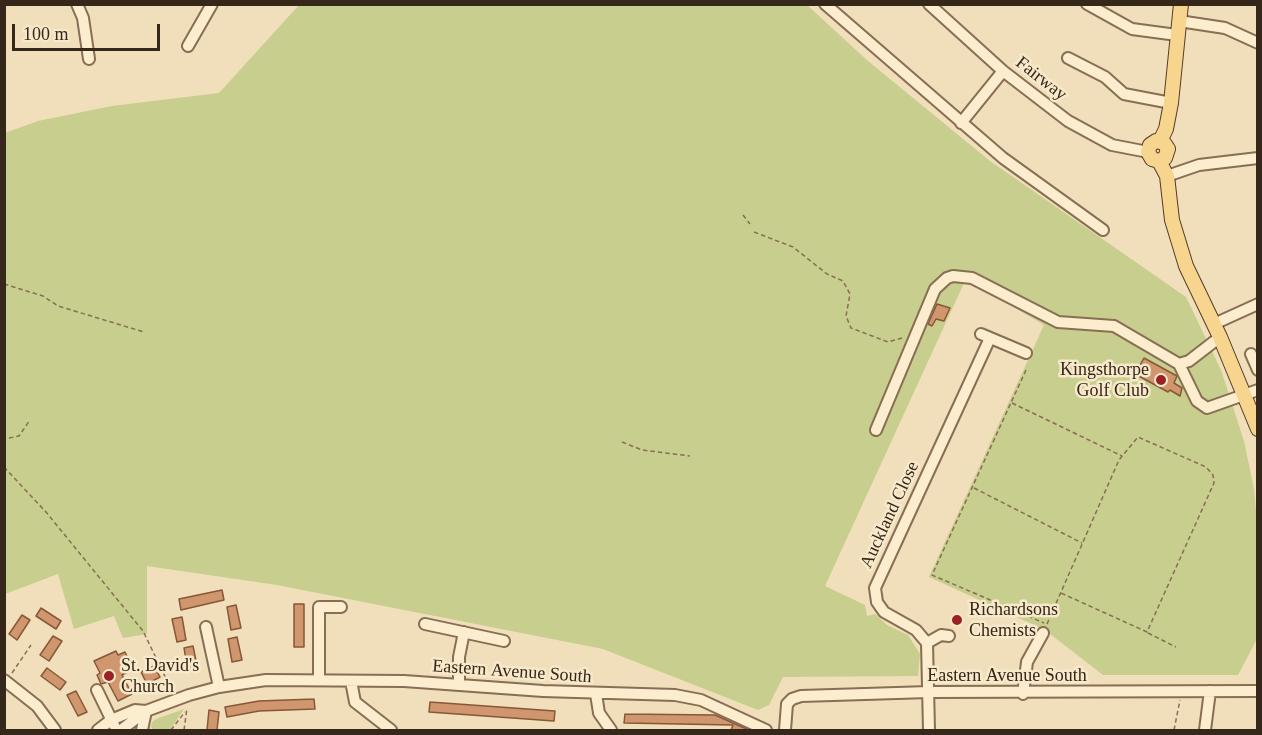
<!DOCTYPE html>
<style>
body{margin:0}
#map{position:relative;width:1262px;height:735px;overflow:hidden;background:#f0dfba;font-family:"Times New Roman",serif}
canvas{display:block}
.frame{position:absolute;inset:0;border:6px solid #35271a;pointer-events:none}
.scale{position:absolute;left:12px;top:24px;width:148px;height:27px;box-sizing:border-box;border:3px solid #35271a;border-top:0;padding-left:8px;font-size:18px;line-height:21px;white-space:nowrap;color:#35271a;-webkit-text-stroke:4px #f7e9ca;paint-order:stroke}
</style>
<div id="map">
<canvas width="1262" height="735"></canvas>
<div class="frame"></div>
<div class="scale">100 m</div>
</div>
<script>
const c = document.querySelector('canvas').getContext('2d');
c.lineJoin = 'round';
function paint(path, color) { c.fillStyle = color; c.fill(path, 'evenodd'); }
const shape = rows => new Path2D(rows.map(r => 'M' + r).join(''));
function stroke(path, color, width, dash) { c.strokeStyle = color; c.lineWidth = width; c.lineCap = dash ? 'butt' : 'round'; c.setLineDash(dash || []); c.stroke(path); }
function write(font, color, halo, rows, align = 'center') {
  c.font = font + ' "Times New Roman",serif'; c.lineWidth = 5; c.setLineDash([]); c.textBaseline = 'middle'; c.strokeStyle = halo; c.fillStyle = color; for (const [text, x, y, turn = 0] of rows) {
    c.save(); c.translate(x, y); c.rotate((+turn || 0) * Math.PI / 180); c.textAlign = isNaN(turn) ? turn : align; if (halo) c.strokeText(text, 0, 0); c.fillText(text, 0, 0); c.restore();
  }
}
paint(shape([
 [299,5,807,5,868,61,990,161,1186,297,1221,370,1244,441,1254,489,1257,523,1257,639,1238,675,1103,675,1045,630,929,577,1044,325,978,286,964,283,825,586,865,605,867,616,875,614,887,625,908,635,920,654,918,676,783,677,769,705,758,710,603,649,277,585,147,566,147,634,123,638,114,616,74,629,58,574,5,594,5,133,38,121,112,106,219,93],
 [184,709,170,730,153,730,151,727,152,722,156,719]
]), '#c7ce8e');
const building = shape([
 [937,304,950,308,944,321,936,319,932,326,928,324,937,304],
 [1144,358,1177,376,1174,383,1182,388,1180,396,1170,390,1168,392,1135,374,1144,358],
 [222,590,224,600,181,610,179,599,222,590],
 [294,604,304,604,304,647,294,647,294,604],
 [236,605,241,628,231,630,227,607,236,605],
 [41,608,61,621,56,629,36,616,41,608],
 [22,615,30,620,17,640,9,634,22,615],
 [182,617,186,640,177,642,172,619,182,617],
 [53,636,62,641,49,661,40,655,53,636],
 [237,637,242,660,232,662,228,639,237,637],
 [193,646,198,670,188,672,184,648,193,646],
 [116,651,118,655,125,652,133,669,122,675,132,694,118,701,108,682,101,684,97,675,100,673,94,661,116,651],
 [154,666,160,677,147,684,141,672,154,666],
 [47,668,66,682,60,690,41,676,47,668],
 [76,691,87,712,78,716,67,695,76,691],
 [314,699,315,709,259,711,227,717,225,707,259,701,314,699],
 [430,702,555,711,554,721,429,712,430,702],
 [209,710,219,712,217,730,207,730,209,710],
 [625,714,715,715,749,730,731,730,733,725,624,723,625,714]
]);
paint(building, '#d0966d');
stroke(building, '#875738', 1.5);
const minor = shape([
 [77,4,83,18,89,59],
 [825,4,1003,158,1103,230],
 [929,4,1003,71,1068,121,1112,145,1148,152],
 [1087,4,1132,29,1177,35],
 [1179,21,1225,28,1258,43],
 [188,46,212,4],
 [1068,58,1105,77,1124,94,1171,103],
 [961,123,1003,71],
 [1167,176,1199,165,1258,158],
 [1214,324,1258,304],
 [981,334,1026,353],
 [1251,354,1258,370],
 [1179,364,1189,361,1220,337],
 [876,430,935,289,947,278,953,276,972,278,1058,322,1114,326,1179,364,1197,401,1207,408,1258,390],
 [425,624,504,641],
 [206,627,219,687],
 [927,643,941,635,949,636],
 [4,680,37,706,55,730],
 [319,680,319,607,341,607],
 [351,681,355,702,391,730],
 [459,685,459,657,464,632],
 [97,690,114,725],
 [596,694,599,713,611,730],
 [1023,694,1027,662,1043,633],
 [98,730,111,720,135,710,146,711,142,730],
 [121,730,146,711,189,695,219,687,266,680,404,681,543,691,675,695,701,700,766,730],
 [785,730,787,704,792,699,801,696,929,692,1258,691],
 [929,730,927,643,916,630,884,612,877,602,875,588,990,338],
 [1205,730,1210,691]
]);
const major = shape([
 [1160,141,1166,129,1171,103,1181,4],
 [1159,161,1165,158,1168,149,1164,143,1156,141,1150,145,1148,152,1152,159,1159,161,1167,176,1172,220,1186,266,1220,337,1258,429]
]);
stroke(minor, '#876e54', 14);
stroke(major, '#543c29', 16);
stroke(shape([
 [743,215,750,224],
 [754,232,793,247,827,274,843,281,850,294,846,316,851,328,888,342,902,338],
 [4,284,43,296,58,306,144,332],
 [1026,370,932,575,1044,623],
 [1012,403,1122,456],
 [9,438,19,436,30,420],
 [622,442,642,450,690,456],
 [4,467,46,512,143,631,172,691],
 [974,488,1082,543],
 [1047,624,1119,460,1138,437,1206,467,1213,475,1214,483,1147,632,1061,593],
 [1148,633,1176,647],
 [12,673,31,645],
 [171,730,185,712],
 [184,730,187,708],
 [1174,730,1180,700]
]), '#876e54', 1.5, [4.5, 3]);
stroke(minor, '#fbedcd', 10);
stroke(major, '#f7d58e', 14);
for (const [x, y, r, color] of [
 [1161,380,6,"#992123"],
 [957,620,6,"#992123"],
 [109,676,6,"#992123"]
]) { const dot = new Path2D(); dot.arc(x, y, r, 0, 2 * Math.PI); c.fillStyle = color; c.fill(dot); stroke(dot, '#f7e9ca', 2); }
write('18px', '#35271a', '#f7e9ca', [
 ["Fairway",1041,79,38],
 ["Auckland Close",890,515,-65],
 ["Eastern Avenue South",512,672,4],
 ["Eastern Avenue South",1007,676]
]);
write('18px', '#35271a', '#f7e9ca', [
 ["Kingsthorpe",1149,370,"right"],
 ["Golf Club",1149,391,"right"],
 ["Richardsons",969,610],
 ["Chemists",969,631],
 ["St. David's",121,666],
 ["Church",121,687]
], 'left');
</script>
